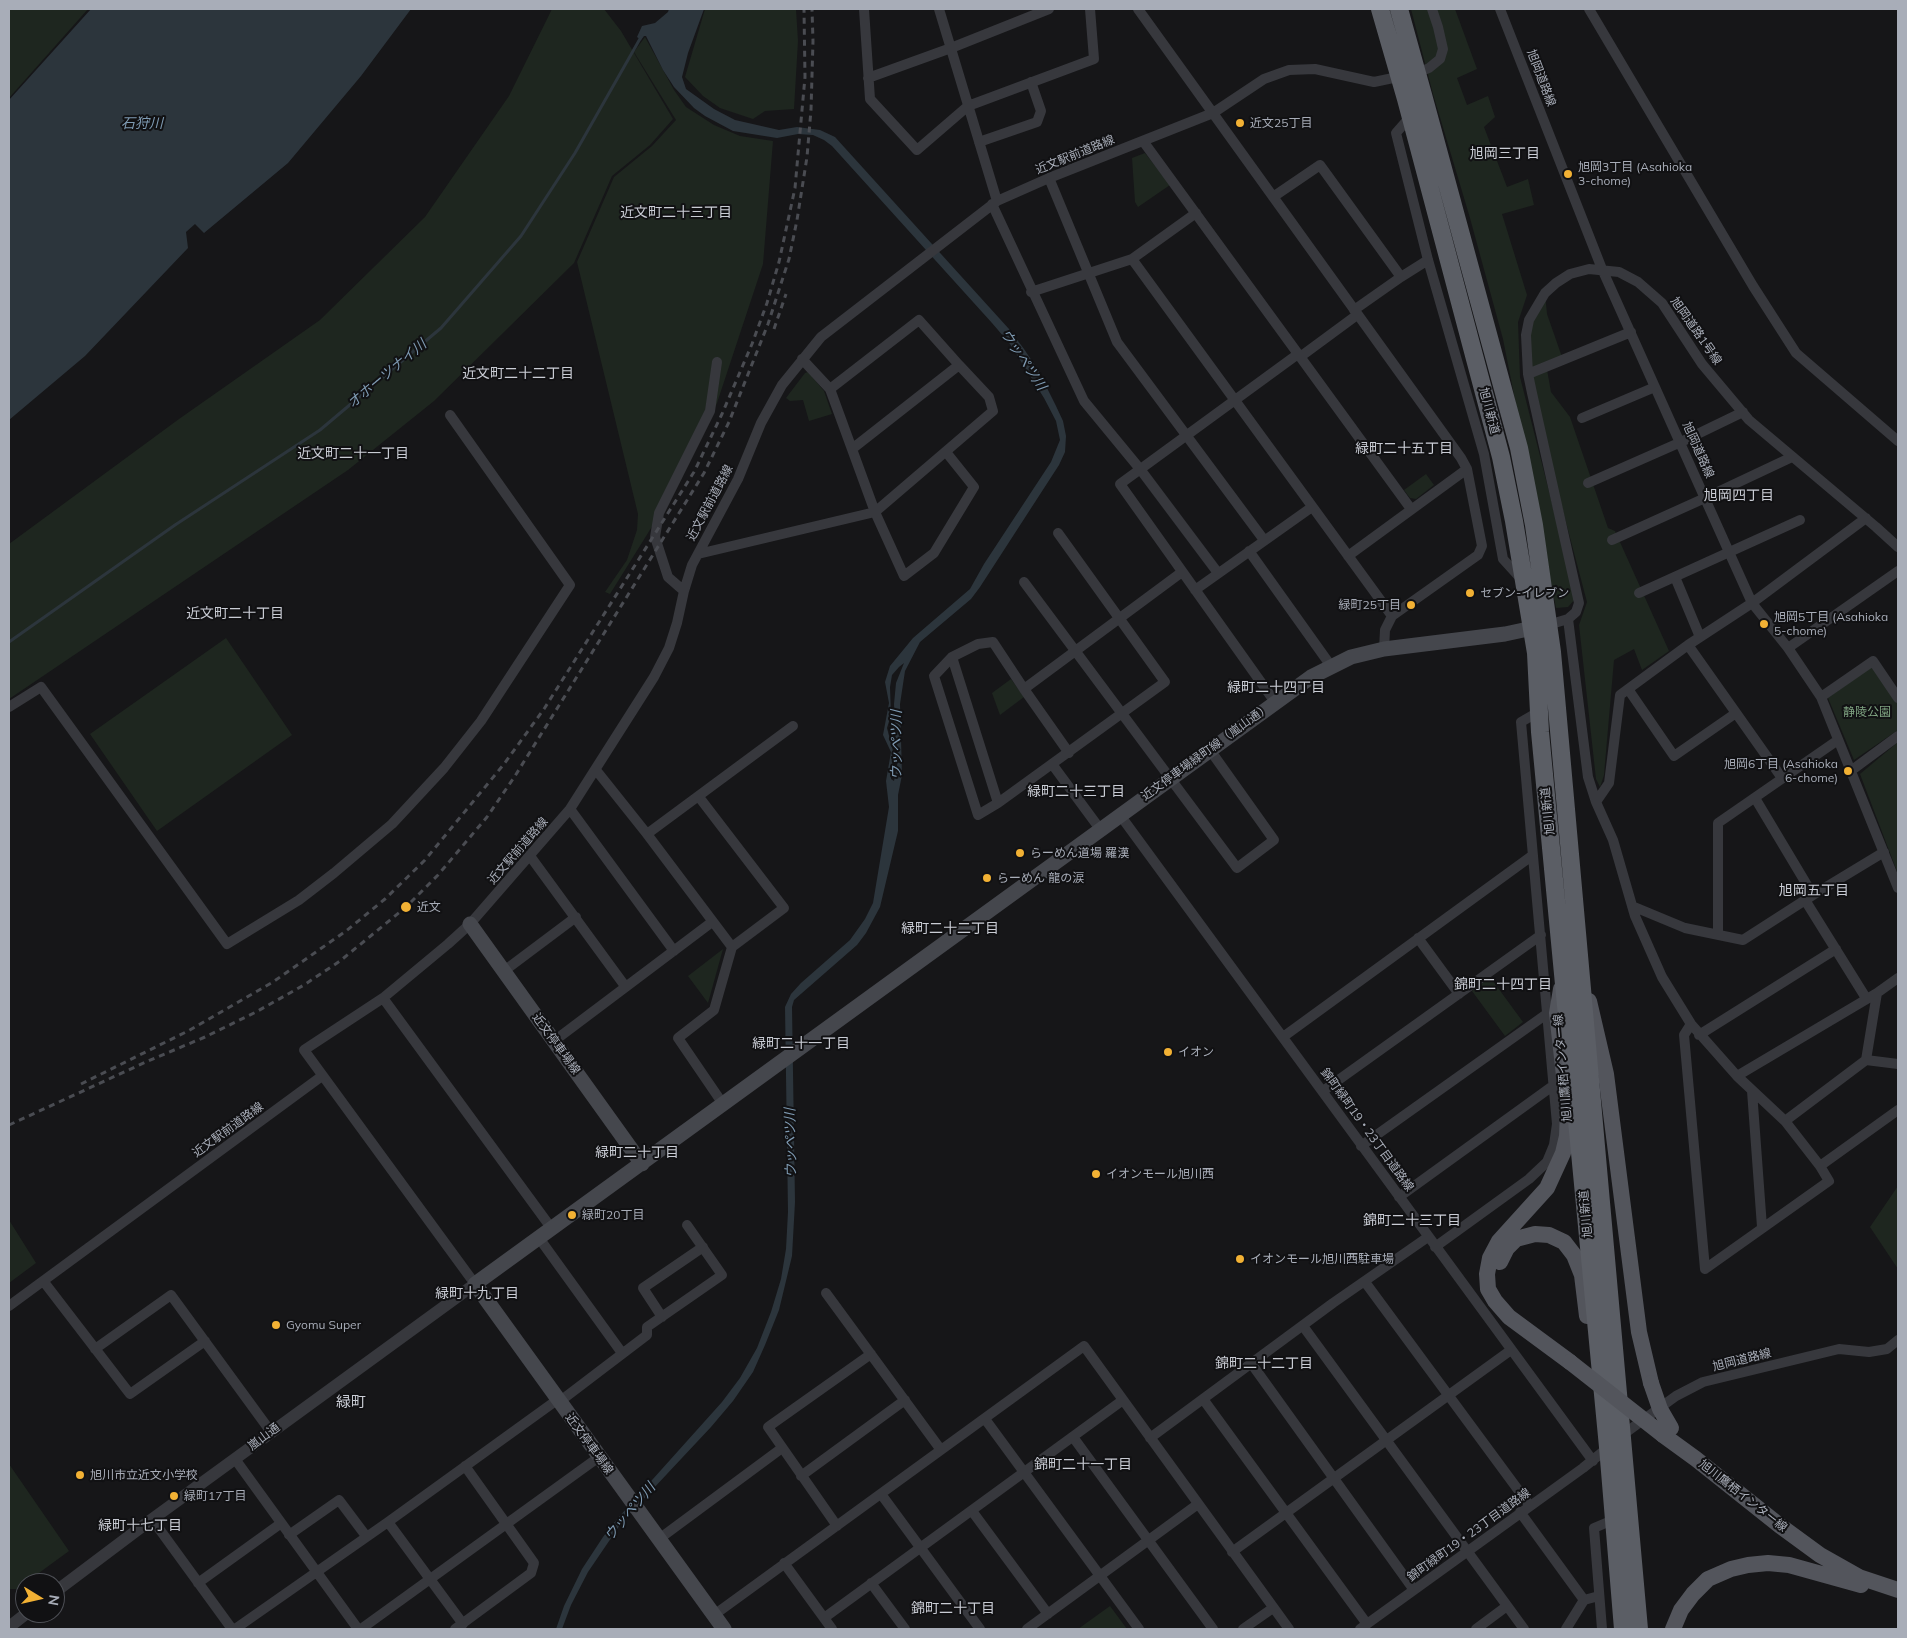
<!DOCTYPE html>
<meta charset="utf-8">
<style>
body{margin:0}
#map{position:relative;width:1907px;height:1638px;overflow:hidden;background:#161618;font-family:Mulish,sans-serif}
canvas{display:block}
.frame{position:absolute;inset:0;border:10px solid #a8adb8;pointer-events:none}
.north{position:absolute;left:15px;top:1573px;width:50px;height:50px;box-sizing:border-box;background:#111113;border:1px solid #4d4f55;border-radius:50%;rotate:99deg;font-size:14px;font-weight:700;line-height:20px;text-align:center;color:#a8adb8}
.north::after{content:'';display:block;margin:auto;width:18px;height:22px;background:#f2b134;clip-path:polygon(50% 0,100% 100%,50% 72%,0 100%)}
</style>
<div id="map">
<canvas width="1907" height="1638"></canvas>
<div class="frame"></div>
<div class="north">N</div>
</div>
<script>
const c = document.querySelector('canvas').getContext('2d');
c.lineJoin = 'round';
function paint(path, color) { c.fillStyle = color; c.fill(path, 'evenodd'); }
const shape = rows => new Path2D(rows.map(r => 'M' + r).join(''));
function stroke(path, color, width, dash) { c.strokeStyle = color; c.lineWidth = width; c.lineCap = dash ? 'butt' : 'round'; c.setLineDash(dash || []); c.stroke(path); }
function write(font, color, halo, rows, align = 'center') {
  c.font = font + ' Mulish,"Noto Sans JP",sans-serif'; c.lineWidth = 4; c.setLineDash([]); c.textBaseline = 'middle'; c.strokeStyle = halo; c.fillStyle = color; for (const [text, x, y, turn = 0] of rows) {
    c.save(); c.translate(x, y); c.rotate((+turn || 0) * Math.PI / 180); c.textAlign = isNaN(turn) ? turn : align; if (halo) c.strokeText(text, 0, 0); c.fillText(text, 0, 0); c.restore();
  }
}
paint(shape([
 [9,9,88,9,9,98],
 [552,9,604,9,621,31,673,119,650,145,612,176,574,263,434,401,348,470,9,699,9,544,179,419,320,320,425,217,509,96],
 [705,9,796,9,798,41,794,109,765,111,753,119,720,108,703,96,685,77],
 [1411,9,1455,9,1477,69,1457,78,1467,105,1488,96,1495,117,1484,127,1507,187,1528,179,1534,205,1502,214,1527,295,1518,322,1520,377,1576,598,1568,607,1556,608,1503,339,1470,218,1433,94],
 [645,37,674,90,686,107,714,125,740,136,773,141,763,264,717,403,681,480,610,594,605,592,627,560,637,530,638,514,577,262,614,177,652,146,676,120,634,52],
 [1145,153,1170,185,1138,207,1135,202,1132,158],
 [1545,293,1547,314,1562,357,1546,364,1551,392,1570,417,1608,528,1615,531,1669,651,1642,670,1634,649,1614,660,1604,775,1600,787,1596,779,1579,625,1587,602,1532,393,1526,335],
 [808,372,824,391,832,414,809,421,803,400,790,401,786,398,805,373],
 [1426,474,1434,485,1416,499,1410,498,1404,490],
 [226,638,292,735,157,831,90,734],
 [1872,666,1898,704,1898,730,1854,760,1828,698],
 [1011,679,1024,697,1000,715,992,693],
 [1898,742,1898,874,1860,774],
 [723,949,708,1003,688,976],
 [1490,977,1523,1022,1505,1036,1472,991],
 [1898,1186,1898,1269,1870,1227],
 [9,1220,36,1263,9,1283],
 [9,1464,69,1551,17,1589,9,1589],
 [1110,1606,1127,1629,1078,1629]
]), '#1e261f');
paint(shape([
 [91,9,411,9,361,76,288,163,204,233,195,224,186,232,188,248,85,356,9,420,9,100],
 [669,9,704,9,688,53,682,77,686,89,714,109,735,120,779,130,797,127,820,130,835,137,1009,329,1024,349,1038,370,1056,406,1063,421,1066,436,1065,452,1059,465,980,587,971,599,920,642,905,671,900,704,902,775,898,795,898,831,880,907,866,933,857,945,794,1000,792,1007,795,1202,792,1256,779,1310,765,1345,753,1372,733,1401,711,1427,622,1522,588,1572,571,1605,562,1629,556,1629,564,1606,582,1569,603,1537,618,1518,722,1402,740,1378,757,1348,771,1312,781,1279,786,1249,788,1212,785,1007,791,994,801,983,850,940,865,919,873,903,889,807,886,781,891,752,883,735,889,703,885,682,890,666,913,638,970,589,984,564,1051,462,1060,440,1056,421,1044,398,1010,344,992,323,832,146,824,140,813,135,798,134,777,138,733,131,705,116,694,108,674,87,663,70,646,36,644,36,641,40,637,37,642,26,655,23,668,12],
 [904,663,896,683,894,704,896,749,898,760,894,781,891,779,891,773,894,755,887,728,891,715,890,687,892,675,899,667]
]), '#2c353c');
stroke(shape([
 [9,642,175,525,320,430,441,328,521,236,575,153,641,37]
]), '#2c353c', 3);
stroke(shape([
 [864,9,870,99,917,150,968,106,1094,59,1090,9],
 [939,9,997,201],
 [1138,9,1461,458,1467,469,1482,546,1478,555,1392,616,1385,630,1384,649],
 [1500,9,1602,269,1729,552,1752,603,1788,648,1821,697,1898,888],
 [1589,9,1753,286,1796,353,1898,441],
 [868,78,951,48,1049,9],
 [1410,117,1396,133,1428,260,1484,454,1503,559,1522,580],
 [1143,141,1411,509],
 [979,142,1037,122,1041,111,1031,82],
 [1049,178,1117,342,1264,540],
 [1273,197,1320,165,1401,277],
 [992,204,1084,401,1140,469,1218,573],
 [1132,259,1392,616],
 [1031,292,1132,259,1196,213],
 [1354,310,1401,277,1428,260],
 [1300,357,1357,315],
 [802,359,830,389,875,512,904,576,934,553,974,487,946,452],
 [1528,374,1631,332],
 [1582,418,1655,387],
 [852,449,959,365],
 [1588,483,1681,442,1743,412],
 [1612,540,1705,498,1792,457],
 [1249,551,1331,666],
 [698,554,875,512,993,411,989,397,959,365,919,320,830,389],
 [1348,556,1467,469],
 [1675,577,1700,637],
 [1024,582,1237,868,1274,840,1210,750],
 [1195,590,1312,507],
 [684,591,668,577,655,537,659,513,710,411,717,362],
 [1639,593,1800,520],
 [1568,619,1588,777,1596,802,1613,840,1635,916,1662,977,1691,1024,1737,1076,1785,1121,1820,1166,1829,1181,1705,1269],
 [1548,625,1568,619,1576,612,1579,603,1532,393,1528,374,1526,335,1529,320,1545,293,1556,283,1570,274,1589,269,1619,272,1638,282,1662,303,1702,364,1749,420,1876,527,1898,547],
 [1688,645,1782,778],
 [1788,648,1898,571],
 [952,657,934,676,978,815,998,803,1165,682,1058,533],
 [1024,689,1182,572],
 [1628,689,1674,756,1736,713],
 [1821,697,1873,661,1898,698],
 [1275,702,1120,484,1298,354],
 [9,707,41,687,227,944,299,900,334,873,392,824,444,768,481,721,570,585,450,415],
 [1052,764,1100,829],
 [596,770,647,834,732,947],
 [1852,770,1898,736],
 [699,797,784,908,732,947,714,1010,678,1038,723,1104],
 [1755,798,1813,895],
 [1596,802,1609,783,1620,695,1688,645,1752,603,1866,518],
 [998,803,952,657,978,644,993,642,1024,689,1069,753],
 [570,809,674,951],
 [1120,815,1593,1461],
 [647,834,793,726],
 [530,856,625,986],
 [1805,900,1866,998],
 [1632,906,1685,928,1743,940,1813,895,1884,852],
 [1718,935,1718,823,1838,740],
 [1418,938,1459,994],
 [504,971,576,917],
 [383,998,552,1229],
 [1691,1024,1684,1035,1705,1269],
 [1699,1035,1836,949],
 [1283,1037,1533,855],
 [554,1041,712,922],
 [1866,1060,1898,1064],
 [1737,1076,1877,993,1898,978],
 [1323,1091,1541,935],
 [1752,1091,1762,1227],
 [1785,1121,1866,1060,1877,993],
 [1361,1146,1548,1013],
 [1820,1166,1898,1110],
 [1399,1197,1554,1085],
 [539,1238,622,1353],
 [1435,1247,1529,1179,1547,1162,1554,1145,1557,1124,1521,722,1540,711],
 [44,1282,130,1394,205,1341],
 [1365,1282,1530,1506],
 [475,1284,304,1050,383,998,448,944,470,924,570,809,654,677,669,648,677,623,684,591,692,565,738,479,761,423,782,385,821,337,997,201,1049,178,1213,113,1264,79,1289,70,1315,69,1374,82,1417,73,1429,68,1440,59,1443,49,1438,27,1432,9],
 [826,1293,941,1450],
 [9,1306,322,1076],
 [662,1317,643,1288,703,1247],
 [1303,1326,1524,1629],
 [95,1349,171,1295,271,1432],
 [1251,1363,1414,1590],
 [1203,1399,1367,1624],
 [559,1402,647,1335,647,1327,722,1275,687,1225],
 [985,1419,1139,1629],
 [1621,1436,1676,1396,1703,1382,1839,1349,1869,1352,1887,1349,1898,1340],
 [1073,1437,1213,1629],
 [1150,1438,1333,1303,1428,1237],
 [235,1459,358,1629],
 [801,1476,905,1400],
 [881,1494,980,1629],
 [972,1511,1048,1614],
 [1520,1512,1584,1600],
 [152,1519,232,1629],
 [388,1522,463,1624],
 [837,1526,768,1427,871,1354],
 [289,1535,339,1500,366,1536],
 [659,1539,782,1448],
 [1232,1552,1511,1350],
 [784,1563,832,1629],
 [198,1583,280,1524],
 [871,1583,905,1629],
 [714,1615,1084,1346,1289,1629],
 [824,1618,1123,1400],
 [235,1629,388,1522,557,1400],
 [361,1629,599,1457],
 [455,1629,531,1573,534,1563,465,1466],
 [1027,1629,1198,1504],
 [1243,1629,1273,1608],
 [1360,1629,1583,1468,1610,1446],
 [1476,1629,1507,1606],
 [1566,1629,1584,1600,1599,1596],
 [1602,1629,1594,1528,1613,1520]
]), '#37383d', 10);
stroke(shape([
 [55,1592,140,1528,475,1284],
 [9,1627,27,1613]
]), '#37383d', 12);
stroke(shape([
 [470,924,642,1164],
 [724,1629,475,1284,1311,677,1351,657,1384,649,1505,634,1542,626]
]), '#45474d', 15);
stroke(shape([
 [1561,989,1557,1013,1568,1111,1567,1136,1563,1153,1547,1188,1499,1241,1490,1258,1487,1274,1488,1289,1495,1301,1509,1317,1570,1362],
 [1589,1001,1606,1074,1639,1332,1651,1383],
 [1500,1262,1507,1248,1516,1239,1535,1234,1549,1235,1564,1242,1574,1255,1582,1275,1587,1316],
 [1663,1435,1696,1459,1779,1525,1820,1555,1859,1577,1898,1590],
 [1673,1629,1681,1610,1693,1594,1708,1579,1731,1569,1748,1565,1768,1563,1789,1565,1861,1585]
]), '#53555c', 16);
stroke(shape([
 [1380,9,1406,99,1501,457,1514,521,1536,653,1540,732,1608,1447,1623,1629],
 [1399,9,1423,95,1519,448,1534,525,1552,652,1639,1629]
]), '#5b5e65', 18);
stroke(shape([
 [774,329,786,294],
 [81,1084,188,1031,273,982,346,931,385,899,425,860,504,764,544,709,694,472,722,414,752,344,767,303,779,262,795,188,805,77,804,9],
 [9,1125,148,1061,205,1037,256,1012,304,985,340,961,406,907,438,875,487,817,515,776,704,473,729,422,768,324,789,259,797,220,807,157,811,110,813,41,812,9]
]), '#4a4c52', 3, [6, 5]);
stroke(shape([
 [1570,1362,1663,1435],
 [1651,1383,1660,1409,1671,1428]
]), '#53555c', 16);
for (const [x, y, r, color] of [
 [1240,123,5,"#f2b134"],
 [1568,174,5,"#f2b134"],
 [1470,593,5,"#f2b134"],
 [1411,605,5,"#f2b134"],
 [1764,624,5,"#f2b134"],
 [1848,771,5,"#f2b134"],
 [1020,853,5,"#f2b134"],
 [987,878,5,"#f2b134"],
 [406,907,6,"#f2b134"],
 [1168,1052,5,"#f2b134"],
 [1096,1174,5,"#f2b134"],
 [572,1215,5,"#f2b134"],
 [1240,1259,5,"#f2b134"],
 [276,1325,5,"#f2b134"],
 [80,1475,5,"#f2b134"],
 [174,1496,5,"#f2b134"]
]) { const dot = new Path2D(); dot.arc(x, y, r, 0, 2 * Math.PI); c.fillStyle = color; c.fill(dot); stroke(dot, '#111113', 2); }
write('12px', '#a8adb8', '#111113', [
 ["旭岡道路線",1541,78,69],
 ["近文駅前道路線",1075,155,-22],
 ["旭岡道路1号線",1696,331,55],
 ["旭川新道",1489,411,75],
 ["旭岡道路線",1698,450,66],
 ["近文駅前道路線",710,503,-62],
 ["近文停車場緑町線（嵐山通）",1206,752,-36],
 ["旭川新道",1548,811,-96],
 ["近文駅前道路線",518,851,-49],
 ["近文停車場線",556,1044,54],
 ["旭川鷹栖インター線",1563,1068,-95],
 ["近文駅前道路線",228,1130,-36],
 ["錦町緑町19・23丁目道路線",1367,1130,54],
 ["旭川新道",1586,1214,-95],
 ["旭岡道路線",1742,1360,-14],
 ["嵐山通",264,1437,-37],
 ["近文停車場線",589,1444,54],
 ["旭川鷹栖インター線",1743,1496,38],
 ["錦町緑町19・23丁目道路線",1469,1535,-36]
]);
write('12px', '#a8adb8', '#111113', [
 ["近文25丁目",1250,123],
 ["旭岡3丁目 (Asahioka",1578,167],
 ["3-chome)",1578,181],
 ["セブン-イレブン",1480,593],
 ["緑町25丁目",1401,605,"right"],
 ["旭岡5丁目 (Asahioka",1774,617],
 ["5-chome)",1774,631],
 ["旭岡6丁目 (Asahioka",1838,764,"right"],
 ["6-chome)",1838,778,"right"],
 ["らーめん道場 羅漢",1030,853],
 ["らーめん 龍の涙",997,878],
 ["近文",417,907],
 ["イオン",1178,1052],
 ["イオンモール旭川西",1106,1174],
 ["緑町20丁目",582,1215],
 ["イオンモール旭川西駐車場",1250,1259],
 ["Gyomu Super",286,1325],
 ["旭川市立近文小学校",90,1475],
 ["緑町17丁目",184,1496]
], 'left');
write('12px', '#7fa381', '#111113', [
 ["静陵公園",1867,712]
]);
write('italic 14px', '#7f9bb3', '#111113', [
 ["石狩川",142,124],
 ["ウッペツ川",1023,360,56],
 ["オホーツナイ川",387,374,-40],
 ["ウッペツ川",897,745,-90],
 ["ウッペツ川",791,1143,-91],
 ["ウッペツ川",630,1512,-50]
]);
write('14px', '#c9ccd4', '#111113', [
 ["旭岡三丁目",1505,154],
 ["近文町二十三丁目",676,213],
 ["近文町二十二丁目",518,374],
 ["緑町二十五丁目",1404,449],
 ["近文町二十一丁目",353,454],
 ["旭岡四丁目",1739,496],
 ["近文町二十丁目",235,614],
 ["緑町二十四丁目",1276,688],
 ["緑町二十三丁目",1076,792],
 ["旭岡五丁目",1814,891],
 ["緑町二十二丁目",950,929],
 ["錦町二十四丁目",1503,985],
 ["緑町二十一丁目",801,1044],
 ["緑町二十丁目",637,1153],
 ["錦町二十三丁目",1412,1221],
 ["緑町十九丁目",477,1294],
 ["錦町二十二丁目",1264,1364],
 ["錦町二十一丁目",1083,1465],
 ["緑町十七丁目",140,1526],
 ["錦町二十丁目",953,1609]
]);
write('15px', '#c9ccd4', '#111113', [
 ["緑町",351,1402]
]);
</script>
